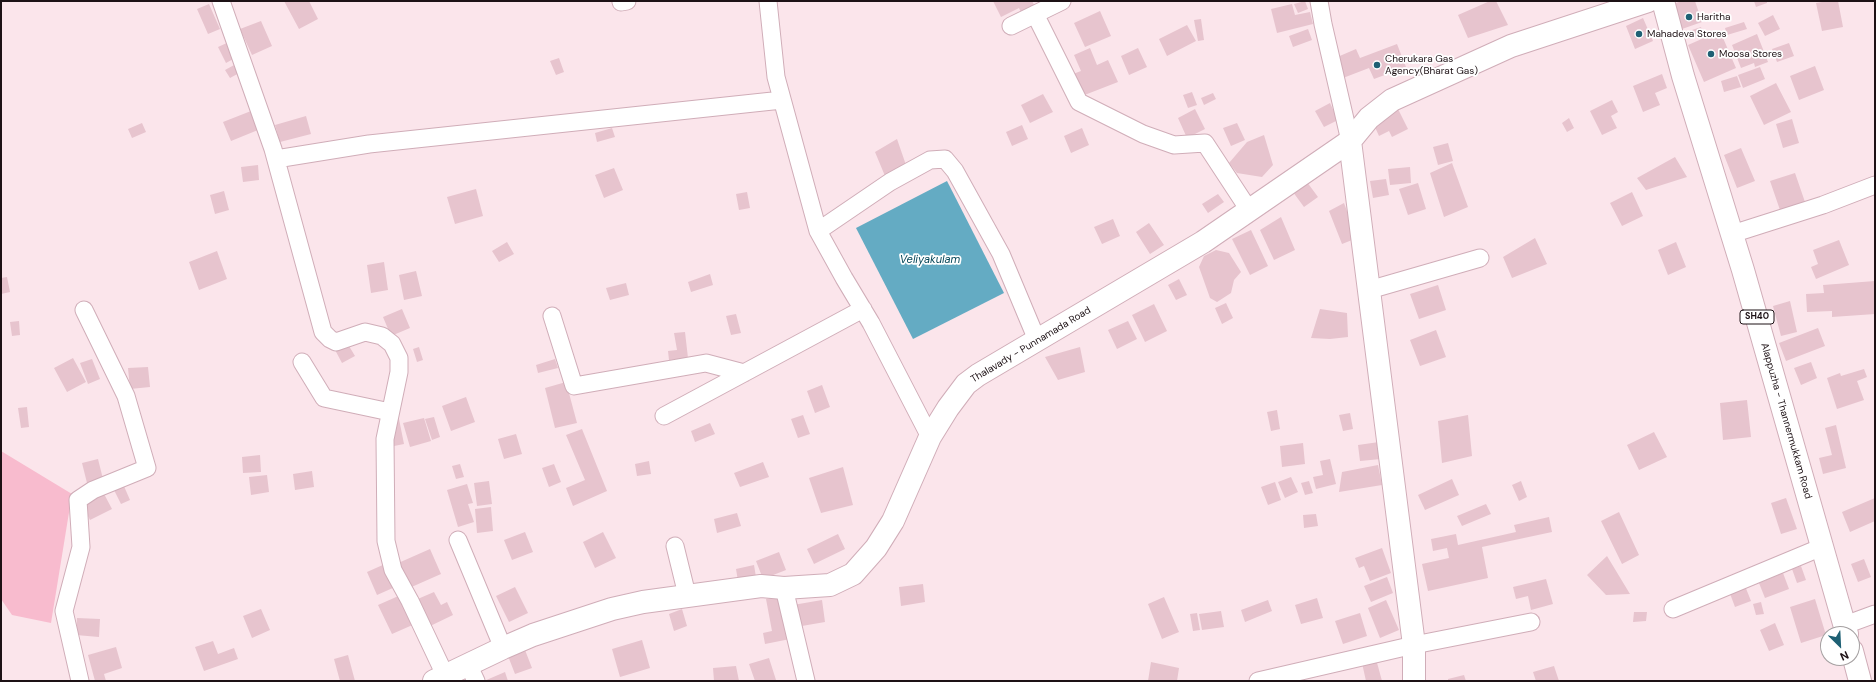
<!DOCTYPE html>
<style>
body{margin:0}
#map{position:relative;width:1876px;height:682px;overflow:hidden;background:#fbe5eb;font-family:"DM Sans",sans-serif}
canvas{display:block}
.frame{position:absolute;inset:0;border:2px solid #1d1115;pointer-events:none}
.north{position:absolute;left:1820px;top:626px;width:40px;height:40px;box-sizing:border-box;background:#fff;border:1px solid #a5a0a1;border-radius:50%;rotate:156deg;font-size:11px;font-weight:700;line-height:16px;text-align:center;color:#1d1115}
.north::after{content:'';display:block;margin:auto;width:14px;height:18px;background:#1e6074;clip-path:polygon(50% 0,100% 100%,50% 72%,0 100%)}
</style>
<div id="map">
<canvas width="1876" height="682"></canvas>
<div class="frame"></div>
<div class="north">N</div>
</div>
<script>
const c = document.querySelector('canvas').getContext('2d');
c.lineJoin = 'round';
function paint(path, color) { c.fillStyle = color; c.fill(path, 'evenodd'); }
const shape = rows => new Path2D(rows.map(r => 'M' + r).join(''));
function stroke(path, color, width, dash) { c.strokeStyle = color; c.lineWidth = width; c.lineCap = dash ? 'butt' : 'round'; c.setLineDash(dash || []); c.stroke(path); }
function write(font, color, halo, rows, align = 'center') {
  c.font = font + ' "DM Sans",sans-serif'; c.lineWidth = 3.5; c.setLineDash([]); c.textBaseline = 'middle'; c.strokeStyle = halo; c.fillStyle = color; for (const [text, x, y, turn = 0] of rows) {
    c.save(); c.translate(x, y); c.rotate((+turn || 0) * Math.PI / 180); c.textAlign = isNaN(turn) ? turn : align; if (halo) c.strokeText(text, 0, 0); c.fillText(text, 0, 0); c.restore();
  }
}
paint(shape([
 [1,451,72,494,51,623,12,615,1,599]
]), '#f8bbce');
paint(shape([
 [947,181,1004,293,913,339,856,228]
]), '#64abc3');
paint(shape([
 [284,1,309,1,318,19,299,29],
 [993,1,1032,1,1036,8,1022,15,1019,8,1001,17],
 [1305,1,1308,9,1298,13,1294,4],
 [1490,1,1496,1,1508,25,1468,38,1458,15],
 [1682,1,1695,1,1702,22,1682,29,1673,4],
 [1754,1,1767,1,1767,3,1756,7],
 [1828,1,1838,1,1843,27,1822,31,1816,3],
 [209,4,220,29,208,34,197,9],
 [1292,4,1295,15,1310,12,1313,24,1277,33,1271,9],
 [1100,11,1111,36,1085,47,1074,23],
 [1773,15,1780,29,1765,36,1758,23],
 [1643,18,1653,41,1635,49,1626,26],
 [1201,19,1204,40,1198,41,1194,20],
 [261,21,272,46,252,55,240,29],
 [1744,22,1747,29,1727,35,1725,28],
 [1187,25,1196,41,1167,56,1159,39],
 [1701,27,1703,34,1689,39,1686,32],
 [1308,29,1312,40,1293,47,1289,36],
 [1720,31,1736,68,1704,82,1688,45],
 [1757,34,1768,62,1755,67,1754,63,1741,68,1732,45],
 [229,42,237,57,226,63,218,47],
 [1789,43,1794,56,1777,62,1772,49],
 [1397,44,1406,67,1374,79,1369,68,1343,78,1335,58,1356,49,1360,58],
 [1090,48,1097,65,1108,60,1118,82,1082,96,1073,74,1081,71,1074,55],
 [1138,48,1147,67,1129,75,1121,56],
 [559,58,564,72,556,75,550,61],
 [236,64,241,72,230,78,225,70],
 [1815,66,1824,90,1799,100,1790,76],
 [1760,67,1765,79,1743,88,1738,75],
 [1662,74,1667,88,1655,93,1660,105,1643,112,1633,86],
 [1737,76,1741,87,1724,92,1721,81],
 [1776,83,1791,112,1764,125,1750,96],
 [1192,92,1197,105,1188,108,1183,95],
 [1213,93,1216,99,1204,105,1201,98],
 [1043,94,1053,112,1030,123,1021,105],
 [1612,100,1618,112,1611,116,1617,128,1602,135,1590,111],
 [1330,103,1338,120,1324,127,1315,111],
 [1395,103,1408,129,1392,137,1389,131,1379,136,1374,125],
 [1195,109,1205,129,1187,138,1178,118],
 [251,111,258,130,231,141,223,122],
 [306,116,311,134,280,142,275,125],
 [1569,118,1574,128,1567,132,1562,123],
 [1792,119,1799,143,1783,148,1776,124],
 [142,123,146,132,132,138,128,129],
 [1237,123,1245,140,1231,146,1223,128],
 [1022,125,1028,139,1012,146,1006,132],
 [612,128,615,137,597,142,595,133],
 [1082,128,1089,145,1071,153,1064,136],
 [1264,135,1273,165,1262,177,1237,173,1229,163,1247,142],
 [897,139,906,165,885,176,875,152],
 [1448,143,1453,161,1438,165,1433,147],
 [1741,148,1755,181,1737,188,1724,155],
 [1675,157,1687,177,1646,190,1637,178],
 [1452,163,1468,207,1444,217,1430,173],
 [258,165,259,180,243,182,241,167],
 [1410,167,1411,183,1390,185,1388,169],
 [614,168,623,190,604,198,595,175],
 [1795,173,1805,202,1780,210,1770,181],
 [1304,178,1318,197,1304,207,1290,188],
 [1386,179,1389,195,1373,198,1370,181],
 [1418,183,1426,209,1408,215,1399,189],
 [476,189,483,216,455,224,447,197],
 [224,191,229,210,215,214,210,195],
 [747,192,750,208,739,210,736,194],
 [1632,192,1643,216,1622,226,1610,203],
 [1218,194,1224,202,1208,213,1202,204],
 [1344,203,1357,238,1342,244,1329,211],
 [1281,217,1295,250,1274,260,1260,230],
 [1113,219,1120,236,1102,244,1094,227],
 [1149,223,1164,245,1150,254,1136,232],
 [1251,230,1268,266,1250,275,1232,239],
 [1535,238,1547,264,1512,278,1503,257],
 [1839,240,1849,265,1816,279,1811,267,1818,264,1813,250],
 [507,242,514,254,499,262,492,251],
 [1676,242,1686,267,1668,275,1658,250],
 [1216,250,1229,253,1241,272,1234,280,1231,293,1217,302,1210,298,1199,267,1204,256],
 [217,251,227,279,199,290,189,262],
 [384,262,388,290,371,293,367,265],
 [416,271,422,296,404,300,399,275],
 [710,274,713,285,691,292,688,282],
 [7,277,10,292,1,294,1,278],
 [1179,279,1187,295,1176,300,1168,285],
 [1875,281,1875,314,1832,317,1832,311,1807,312,1806,294,1824,293,1823,285],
 [626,283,629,295,610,300,606,288],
 [1438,285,1446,310,1419,319,1410,294],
 [1790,301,1797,332,1781,336,1773,306],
 [1226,303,1233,318,1222,324,1215,308],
 [1154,304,1167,331,1145,342,1132,315],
 [402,309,410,328,391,336,383,317],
 [1320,309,1347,313,1348,337,1330,339,1311,338],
 [736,314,741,333,731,335,726,316],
 [19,321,20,335,12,336,10,322],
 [1128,321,1137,339,1117,349,1108,330],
 [1818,328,1825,346,1786,361,1779,343],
 [1436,330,1446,357,1420,366,1410,340],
 [685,332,688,358,669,360,668,351,677,350,674,333],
 [346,341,355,356,342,363,334,348],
 [419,347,423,360,417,362,413,349],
 [1080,347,1085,372,1058,380,1045,357],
 [73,358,86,382,67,392,54,368],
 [92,359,100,379,88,384,80,363],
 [555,359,558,368,538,373,536,365],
 [1811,362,1817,378,1801,385,1794,368],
 [148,367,150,387,130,389,128,368],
 [1864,369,1867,377,1857,381,1864,400,1837,409,1827,378,1840,373,1841,376],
 [566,382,577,423,555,428,545,388],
 [822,385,830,407,815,413,807,391],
 [466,397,475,422,451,431,442,406],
 [1747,400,1751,437,1723,440,1720,403],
 [27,407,29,427,21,428,18,408],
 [1277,410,1280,429,1271,431,1267,412],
 [1350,413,1353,429,1343,431,1339,415],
 [803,415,810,434,798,438,791,419],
 [1468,415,1472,456,1442,463,1438,421],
 [434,417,440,437,432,440,425,419],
 [424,418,431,441,410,447,403,423],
 [399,419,404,444,394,446,388,421],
 [710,423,715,434,695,442,691,431],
 [1836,425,1846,468,1823,474,1819,458,1832,455,1825,428],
 [582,429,607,491,573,506,566,488,585,480,566,435],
 [1654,432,1667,457,1639,470,1627,445],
 [516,434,522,454,504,459,498,439],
 [1379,442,1381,459,1360,461,1358,445],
 [1303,443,1305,464,1282,467,1280,446],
 [260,455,261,472,243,473,242,457],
 [98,459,103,479,87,483,82,463],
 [1330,459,1336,484,1316,489,1313,477,1323,475,1320,461],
 [649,461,651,474,637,476,635,464],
 [763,462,769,477,740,487,734,473],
 [460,464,464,477,456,479,452,466],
 [554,464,561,482,549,487,542,468],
 [1378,465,1382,485,1339,492,1342,472],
 [843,467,853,505,821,513,809,478],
 [312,471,314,487,295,490,293,474],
 [267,475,269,492,251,495,249,477],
 [1291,477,1298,492,1285,498,1278,482],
 [1452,479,1459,495,1425,510,1418,495],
 [489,481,492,504,477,506,474,483],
 [1309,481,1313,493,1305,495,1301,483],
 [1521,481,1527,497,1519,501,1512,485],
 [1275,482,1281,500,1268,505,1261,487],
 [123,484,130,500,121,504,113,488],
 [467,484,473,503,468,504,474,522,458,527,447,490],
 [103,492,112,509,90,520,81,502],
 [1786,498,1797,529,1781,534,1771,503],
 [1875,498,1875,521,1850,532,1842,512],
 [1486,504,1491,514,1462,526,1457,516],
 [491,507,493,531,477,533,475,509],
 [1619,512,1639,555,1622,564,1601,521],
 [737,513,741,526,717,533,714,519],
 [1316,514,1318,526,1304,528,1303,515],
 [1549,517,1552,532,1482,547,1488,578,1428,591,1422,564,1449,558,1447,548,1433,551,1431,539,1456,534,1458,545,1516,532,1514,525],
 [525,532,533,552,512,560,504,540],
 [603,532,616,558,595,568,583,542],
 [838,534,845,549,814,564,807,549],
 [1382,548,1391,573,1370,581,1364,566,1359,568,1355,558],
 [430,549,441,574,407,589,396,564],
 [779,552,786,570,763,579,756,561],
 [1607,556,1630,594,1606,595,1587,575],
 [1864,559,1871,577,1858,582,1851,564],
 [385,564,395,587,377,595,367,572],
 [754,565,756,577,738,581,736,569],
 [1801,566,1806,580,1797,583,1792,569],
 [1783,573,1789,589,1765,598,1759,583],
 [1387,577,1393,593,1371,602,1364,586],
 [1546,579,1553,604,1531,610,1528,596,1516,599,1513,587],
 [923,584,925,602,901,606,899,587],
 [1745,586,1751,601,1735,607,1729,591],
 [515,587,528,613,509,622,496,596],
 [434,592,441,605,447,602,453,615,426,628,413,601],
 [403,594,417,623,392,634,378,605],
 [782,596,790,639,765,644,763,633,772,631,766,599],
 [1164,597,1179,632,1162,639,1148,604],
 [1317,598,1323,618,1301,624,1295,605],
 [1815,599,1826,635,1801,643,1790,607],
 [822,600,825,622,796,627,793,605],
 [1268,600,1272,611,1245,622,1241,610],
 [1386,600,1399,630,1380,638,1368,608],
 [1761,602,1764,614,1756,615,1753,604],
 [261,609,270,630,252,638,243,616],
 [682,609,687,626,674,631,669,614],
 [1221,611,1224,627,1202,630,1199,614],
 [1634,612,1647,612,1646,621,1633,622],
 [1197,613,1200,630,1193,631,1190,614],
 [1360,613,1367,636,1343,644,1335,621],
 [77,618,100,619,99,637,76,635],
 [1775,623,1784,645,1769,651,1760,630],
 [642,640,650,668,620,677,612,649],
 [213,641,218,654,234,648,238,659,204,671,195,647],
 [116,647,122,668,104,674,106,681,95,681,88,655],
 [525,650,532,668,515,674,508,656],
 [348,655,355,681,340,681,334,659],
 [769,658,776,680,755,681,749,664],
 [1376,659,1382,681,1366,681,1362,663],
 [1151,662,1179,668,1177,681,1148,681],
 [736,666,739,681,714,681,713,668],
 [1554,666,1559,681,1536,681,1533,672],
 [505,672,508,681,484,681],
 [1464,675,1466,681,1448,681,1448,679]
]), '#e7c4ce');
const minor = shape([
 [221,1,273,149,323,332,330,339,336,342,365,332,382,336,392,344,399,358,399,372,385,439,386,541,393,570,410,601,445,675],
 [768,1,776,77,818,231,844,278,871,323,930,437],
 [1319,1,1323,24,1350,141],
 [621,2,627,1],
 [1035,14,1079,102,1143,134,1174,145,1205,143,1249,210],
 [1011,26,1062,1],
 [276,159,369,144,782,100],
 [818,231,890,182,930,160,945,159,955,171,1001,254,1037,340],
 [1732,234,1823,205,1875,185],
 [1369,290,1480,258],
 [552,316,574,386,706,363,744,373],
 [302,362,324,398,390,412],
 [664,416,863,309],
 [458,540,503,648],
 [675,546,687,595],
 [784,588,806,681],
 [1673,609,1822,547],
 [1845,625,1875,614],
 [468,664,476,681],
 [80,681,64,611,81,547,78,500,93,490,147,468,126,396,84,310],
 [1258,681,1414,645,1531,622]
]);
const major = shape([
 [1663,1,1683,76,1743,270,1847,634],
 [1350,141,1414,645,1414,681],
 [1852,651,1860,681],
 [434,681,503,648,533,635,612,609,643,602,761,586,784,588,830,585,853,574,876,548,893,521,930,437,948,408,966,384,978,375,1203,242,1350,141,1369,118,1392,100,1511,46,1648,1]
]);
stroke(minor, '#d0adb8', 19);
stroke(major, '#d0adb8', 24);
stroke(minor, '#fff', 17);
stroke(major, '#fff', 22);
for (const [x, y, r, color] of [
 [1689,17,4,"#1e6074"],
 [1639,34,4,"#1e6074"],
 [1711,54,4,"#1e6074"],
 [1377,65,4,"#1e6074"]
]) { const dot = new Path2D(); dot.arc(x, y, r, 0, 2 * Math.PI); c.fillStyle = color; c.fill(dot); stroke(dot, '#fff', 1.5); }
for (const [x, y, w] of [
 [1757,317,34]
]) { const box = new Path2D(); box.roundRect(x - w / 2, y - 7, w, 14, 3); c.fillStyle = '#fff'; c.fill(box); stroke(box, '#1d1115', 1); }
write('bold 9px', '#1d1115', null, [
 ["SH40",1757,317]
]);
write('10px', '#1d1115', '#fff', [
 ["Haritha",1697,17],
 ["Mahadeva Stores",1647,34],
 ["Moosa Stores",1719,54],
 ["Cherukara Gas",1385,59],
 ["Agency(Bharat Gas)",1385,71]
], 'left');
write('10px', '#1d1115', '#fff', [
 ["Thalavady - Punnamada Road",1031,345,-31],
 ["Alappuzha - Thannermukkam Road",1786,421,74]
]);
write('italic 11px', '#064759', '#fff', [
 ["Veliyakulam",930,260]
]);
</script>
